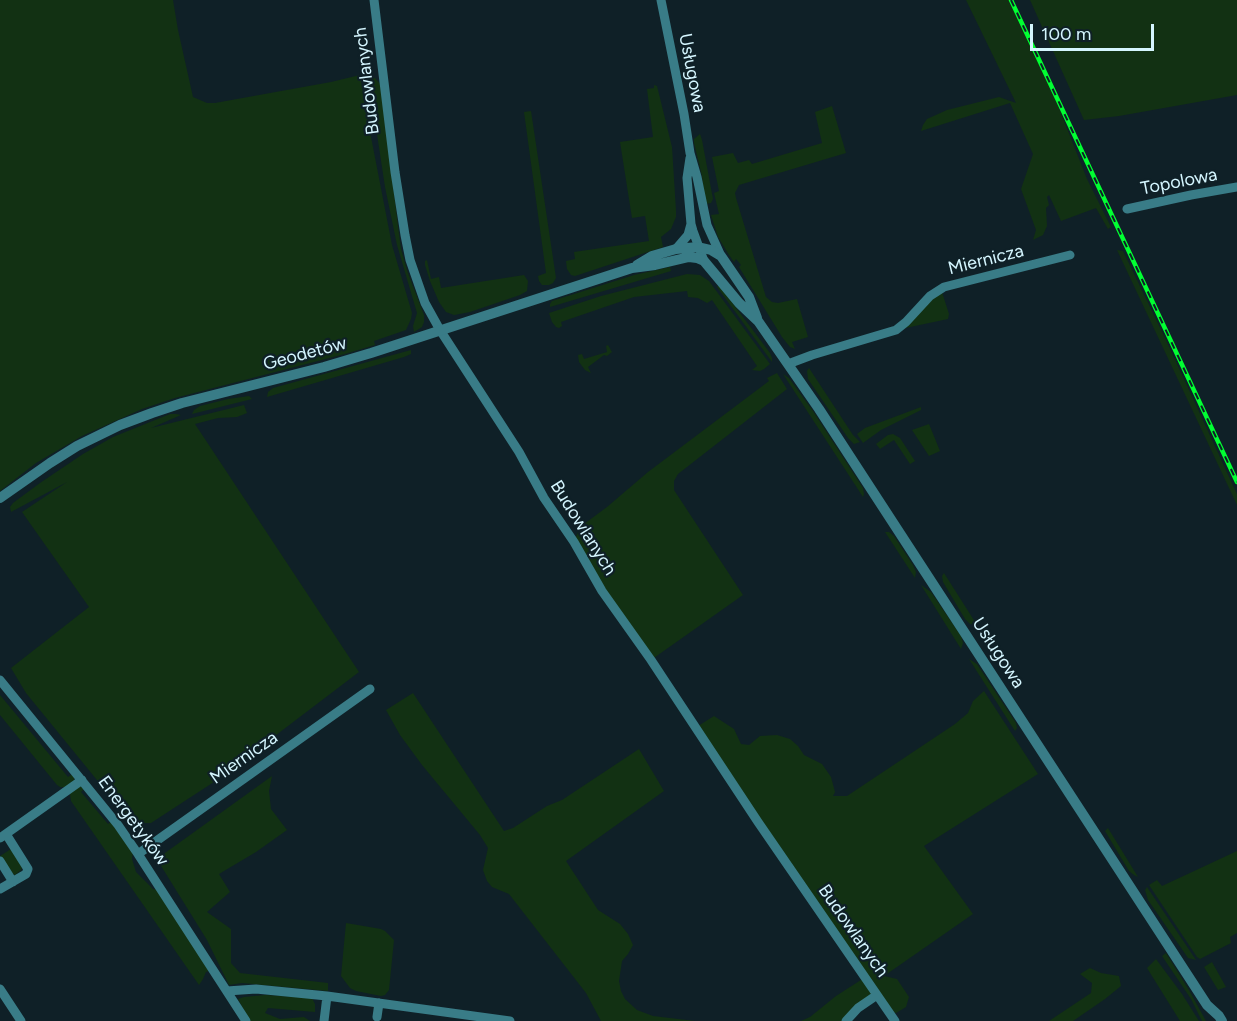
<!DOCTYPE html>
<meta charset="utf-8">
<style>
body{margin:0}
#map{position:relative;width:1237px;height:1021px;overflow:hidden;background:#0f2027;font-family:Figtree,sans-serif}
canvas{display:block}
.scale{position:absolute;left:1030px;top:24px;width:124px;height:27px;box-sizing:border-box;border:3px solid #d5f6ff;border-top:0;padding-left:8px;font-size:18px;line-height:21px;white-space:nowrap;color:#d5f6ff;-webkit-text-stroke:4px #0f2027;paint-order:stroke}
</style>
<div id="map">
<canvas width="1237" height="1021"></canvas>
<div class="scale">100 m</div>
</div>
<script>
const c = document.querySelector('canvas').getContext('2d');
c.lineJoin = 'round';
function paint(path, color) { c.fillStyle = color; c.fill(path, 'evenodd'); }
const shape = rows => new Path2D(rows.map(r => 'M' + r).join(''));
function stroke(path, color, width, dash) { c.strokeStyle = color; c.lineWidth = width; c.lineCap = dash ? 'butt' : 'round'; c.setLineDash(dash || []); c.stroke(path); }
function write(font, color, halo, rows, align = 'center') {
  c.font = font + ' Figtree,sans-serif'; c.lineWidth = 4.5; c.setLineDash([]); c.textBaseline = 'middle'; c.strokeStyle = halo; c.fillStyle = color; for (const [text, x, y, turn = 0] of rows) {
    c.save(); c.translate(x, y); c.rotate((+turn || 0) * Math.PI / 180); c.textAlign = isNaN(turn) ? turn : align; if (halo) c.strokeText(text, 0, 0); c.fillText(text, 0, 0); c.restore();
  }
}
paint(shape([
 [0,0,173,0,178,30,193,97,207,103,215,103,331,82,360,75,365,106,392,245,412,313,411,319,406,330,374,341,375,345,345,354,175,398,142,409,82,436,36,463,0,491],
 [966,0,1013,0,1033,42,1087,179,1111,227,1108,229,1096,208,1061,221,1049,195,1047,197,1049,205,1046,208,1047,226,1043,235,1033,240,1036,230,1021,189,1033,154,1010,103,921,131,923,125,927,119,947,110,999,97,1016,103],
 [1030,0,1237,0,1237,95,1119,116,1084,120],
 [372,76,375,78,381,85,398,226,401,249,408,273,424,315,424,322,422,327,414,332,413,326,417,313,397,245,385,187,370,88],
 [654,85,657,86,658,90,672,147,676,211,676,217,671,229,661,237,663,247,575,276,571,275,567,269,566,261,575,259,574,252,649,241,645,216,632,218,620,142,653,137,647,89,654,88],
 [832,106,846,153,739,185,735,193,736,198,766,297,772,302,778,303,797,299,808,337,792,342,795,349,790,347,782,337,739,267,741,265,736,259,734,262,729,255,718,237,711,215,719,214,714,193,719,191,712,157,733,153,738,163,749,160,752,164,822,143,815,112],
 [531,111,556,278,553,283,549,285,542,285,539,281,538,276,546,273,524,112],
 [700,134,702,140,713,199,711,203,705,204,702,176,694,143,694,139],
 [1117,250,1123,251,1166,340,1237,494,1237,505],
 [427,260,431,279,439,277,441,288,524,275,528,281,527,291,520,295,470,312,454,315,446,312,439,302,430,281,425,265,425,261],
 [670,267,671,271,550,307,550,304,552,301,634,275],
 [687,274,700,275,709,281,770,364,764,369,760,371,752,370,757,366,712,300,707,303,698,298,688,297,687,291,634,297,561,322,562,326,559,328,556,327,552,322,549,313,601,296],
 [719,285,770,353,772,358,772,362,717,287],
 [941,289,949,314,948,319,896,330],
 [608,345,612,352,607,356,604,355,588,367,591,373,585,370,579,362,578,355,582,354,584,359,607,352,606,346],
 [411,350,411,354,404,357,267,397,268,392,273,388],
 [809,368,853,435,860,442,854,444,848,438,808,379,807,371],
 [777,373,787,389,678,474,674,481,674,490,743,595,651,660,574,542,580,527,607,507,648,472,769,381,767,378],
 [783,374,789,378,813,411,863,488,864,494,863,497],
 [249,396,252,399,192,414,194,410,200,406,228,399],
 [244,405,247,413,237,417,218,418,195,424,359,672,217,780,151,823,132,823,26,693,11,668,89,607,22,512,67,482,11,512,10,507,13,503,40,483,83,454,113,437,170,414,176,414,181,415,151,428],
 [921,407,921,410,881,430,863,443,857,434,865,428],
 [929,424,940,451,929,456,912,430],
 [893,434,900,438,915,461,910,464,894,440,880,449,876,444,888,435],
 [885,532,889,532,894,536,913,565,916,572,915,578],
 [944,573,977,625,970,624,965,619,943,582,942,576],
 [921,585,931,592,961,636,963,643,961,649],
 [969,659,977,664,1016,723,1017,728,1015,731],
 [984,691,1038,774,924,846,973,914,884,976,897,979,909,997,906,1007,896,1013,887,1010,877,995,846,1021,801,1021,810,1017,836,996,864,978,695,728,714,716,734,729,741,744,749,745,760,736,777,735,790,739,798,746,804,755,822,764,831,777,835,792,833,796,847,796,955,724,968,713,973,701],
 [413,693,504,831,513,828,547,806,562,800,639,749,664,791,566,861,598,910,620,924,628,934,633,945,628,954,622,961,619,981,621,991,625,999,637,1010,653,1016,695,1021,601,1021,586,993,509,894,492,887,487,881,483,870,488,848,480,835,422,765,400,735,386,710],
 [0,695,68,777,74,773,74,781,67,787,60,787,57,785,0,715],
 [272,776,269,791,271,809,287,830,256,852,219,874,230,892,207,912,231,929,231,963,240,973,328,983,328,991,242,983,229,985,207,940,158,861,165,853],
 [80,786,86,787,81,792,108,824,111,822,133,851,132,859,136,872,153,889,158,890,214,969,206,972,203,979,199,985,71,801,70,794,71,791],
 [1108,828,1138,877,1134,875,1129,871,1105,831],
 [11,849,22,867,21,870,15,875,13,874,0,856],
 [1237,851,1237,933,1230,937,1231,943,1200,959,1197,957,1149,885,1157,880,1162,886],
 [1147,887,1196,960,1188,958,1148,900,1145,890],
 [346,923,381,929,385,931,394,940,389,990,385,995,381,996,356,991,350,988,341,976],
 [1166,953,1189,990,1206,1021,1202,1021,1191,999,1162,956],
 [1156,959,1182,994,1199,1021,1180,1021,1147,968],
 [1212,962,1226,987,1218,990,1204,967],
 [1090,968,1101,973,1119,976,1121,986,1105,999,1073,1021,1049,1021,1091,993,1092,983,1080,974],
 [265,995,312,998,315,1004,315,1012,268,1008,265,1013,280,1019,304,1017,310,1021,250,1021,238,999,244,997]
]), '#123113');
stroke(shape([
 [374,0,395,172,405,235,410,260,425,303,440,330,519,452,544,498,574,542,602,591,651,660,758,822,895,1021],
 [661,0,684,114,690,153,697,177,707,225,721,256],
 [690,158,687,178,691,224,693,231,704,261],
 [1127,209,1191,195,1237,187],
 [676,249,688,235,691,224],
 [788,364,812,355,896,330,906,322,930,296,944,287,1070,255],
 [0,680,118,825,138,854,246,1021],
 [0,838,82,780],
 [138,854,370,689],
 [0,861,13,882],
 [0,889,26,874,28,869,6,834],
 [0,989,21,1021],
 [227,991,256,989,327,996,510,1021],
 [377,1017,379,1003],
 [324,1021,327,996],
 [846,1021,858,1008,877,995]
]), '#397c87', 9);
stroke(shape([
 [637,265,652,256,676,249,698,247,711,250,721,256,732,272,749,297,757,318],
 [0,498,50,463,77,446,120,425,152,413,182,403,324,367,371,353,632,268,655,265,689,257,697,258,704,261,739,303,758,321,819,409,1207,1005,1219,1016,1222,1021]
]), '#397c87', 10);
const rail = shape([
 [1011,0,1237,482]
]);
stroke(rail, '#01ff32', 4.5);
stroke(rail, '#0f2027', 2, [7]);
write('18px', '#d5f6ff', '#0f2027', [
 ["Usługowa",692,73,79],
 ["Budowlanych",367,81,-97],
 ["Topolowa",1179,182,-11],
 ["Miernicza",986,260,-14],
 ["Geodetów",305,354,-15],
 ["Budowlanych",583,528,58],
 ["Usługowa",998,653,57],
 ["Miernicza",244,758,-35],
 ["Energetyków",133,821,54],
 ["Budowlanych",853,931,55]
]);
</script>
